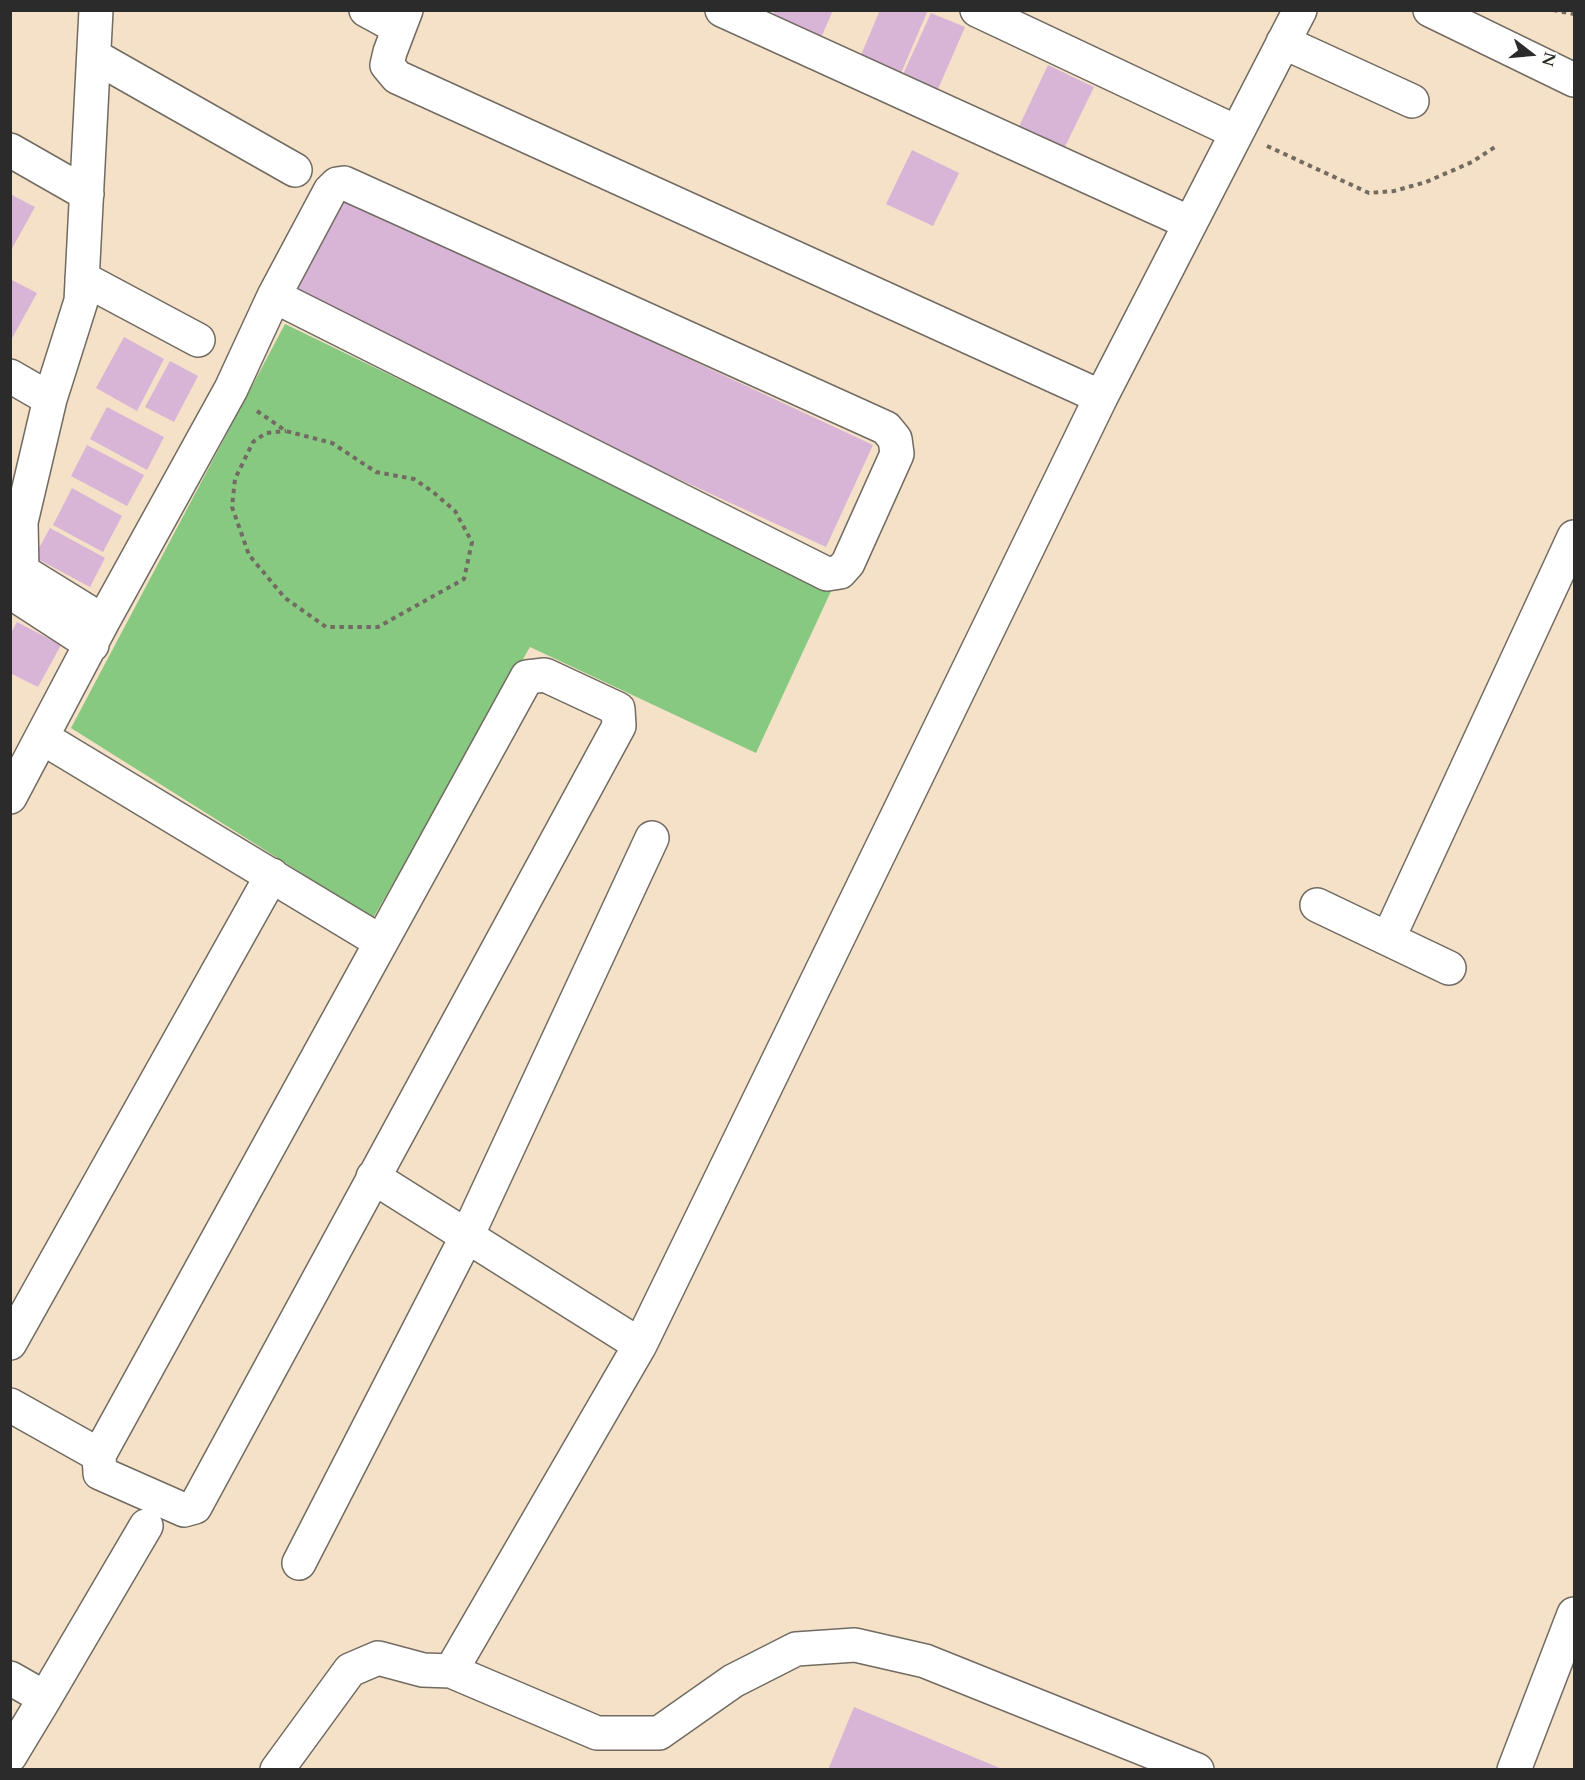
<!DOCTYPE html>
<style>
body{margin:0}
#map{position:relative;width:1585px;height:1780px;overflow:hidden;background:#f4e1c7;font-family:Cardo,serif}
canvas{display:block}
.frame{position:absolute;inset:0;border:12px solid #2b2b2b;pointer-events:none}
.north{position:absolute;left:1501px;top:24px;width:60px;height:60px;-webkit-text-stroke:4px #fdfcf7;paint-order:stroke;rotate:106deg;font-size:16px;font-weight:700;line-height:24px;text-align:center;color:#2b2b2b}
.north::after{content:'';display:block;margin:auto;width:21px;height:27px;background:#2b2b2b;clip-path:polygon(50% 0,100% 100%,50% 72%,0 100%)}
</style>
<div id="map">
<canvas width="1585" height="1780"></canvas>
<div class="frame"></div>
<div class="north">N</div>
</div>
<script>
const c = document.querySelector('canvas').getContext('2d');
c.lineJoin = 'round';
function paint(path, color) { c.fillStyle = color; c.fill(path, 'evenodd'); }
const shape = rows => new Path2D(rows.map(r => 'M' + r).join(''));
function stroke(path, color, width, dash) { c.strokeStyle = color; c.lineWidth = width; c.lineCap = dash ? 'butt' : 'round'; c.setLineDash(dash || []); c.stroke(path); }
paint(shape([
 [285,324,832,589,756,753,530,647,373,918,71,728]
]), '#87c981');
paint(shape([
 [775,10,833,10,818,45,770,23],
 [880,10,928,10,898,80,858,62],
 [931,13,965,27,935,96,900,81],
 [1048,65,1094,87,1060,157,1015,135],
 [912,150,959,173,933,226,886,204],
 [333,193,873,445,826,547,285,297],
 [10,194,35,207,10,252],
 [10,279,37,293,10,342],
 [124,337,164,359,137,411,96,388],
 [170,361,198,376,174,422,145,407],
 [107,407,164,437,147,470,90,439],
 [87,445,144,475,127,506,71,476],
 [72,488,122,516,103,552,53,525],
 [50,528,105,558,90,587,34,557],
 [17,622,61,645,38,687,10,673,10,635],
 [854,1707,1002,1769,1002,1770,828,1770]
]), '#d8b4d7');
const street = shape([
 [366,10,399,28],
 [406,10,390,52,387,65,397,77,1101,397],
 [722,10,1190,223],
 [977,10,1236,132],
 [1430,10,1574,80],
 [1283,42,1412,101],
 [94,56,295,170],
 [10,150,87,194],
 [82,278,198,340],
 [10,376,50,399],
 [22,571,103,621],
 [10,592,22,571,21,522,50,399,81,301,96,10],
 [12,593,92,645],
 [43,738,381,942],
 [10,797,103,621,231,389,274,296,827,574,840,572,848,563,897,454,895,439,886,428,344,183,337,184,330,191,274,296],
 [1317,905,1449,968],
 [1388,939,1574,537],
 [373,1177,640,1345],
 [10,1343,272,875],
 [10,1405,99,1455,527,677,545,675,618,709,619,726,195,1507,184,1510,100,1473,99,1455],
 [299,1563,467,1236,652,838],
 [451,1671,597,1733,659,1733,733,1681,796,1649,855,1645,925,1661,1197,1770],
 [10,1678,45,1698,146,1526],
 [10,1756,45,1698],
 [277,1770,350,1670,378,1658,423,1670,451,1671,640,1345,1101,397,1300,10],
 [1514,1770,1574,1614]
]);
stroke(street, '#716b62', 36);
stroke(shape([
 [1553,10,1574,14],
 [1267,146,1369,193,1394,191,1426,182,1472,162,1498,145],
 [257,411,286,431,332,443,376,472,414,479,433,492,455,511,472,542,464,579,378,627,326,627,285,598,249,555,232,507,235,479,253,442,266,433,286,431]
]), '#716b62', 4, [4.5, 4.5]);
stroke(street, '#fff', 33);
</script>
